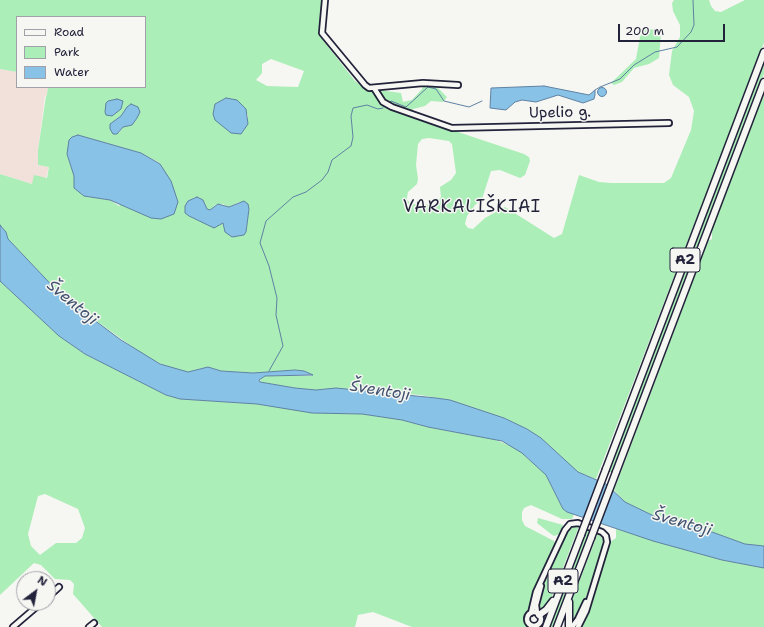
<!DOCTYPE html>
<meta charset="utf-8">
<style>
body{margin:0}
#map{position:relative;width:764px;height:627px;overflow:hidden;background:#f6f6f2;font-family:"Shantell Sans",sans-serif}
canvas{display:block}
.legend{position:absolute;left:16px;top:16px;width:130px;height:72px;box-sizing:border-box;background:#f6f6f2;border:1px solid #a1a1a9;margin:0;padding:5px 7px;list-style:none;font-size:12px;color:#22223b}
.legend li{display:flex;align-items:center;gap:8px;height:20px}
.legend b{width:20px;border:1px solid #a1a1a9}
.north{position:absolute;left:16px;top:571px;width:40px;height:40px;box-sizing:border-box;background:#f6f6f2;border:1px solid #a1a1a9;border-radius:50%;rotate:32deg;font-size:11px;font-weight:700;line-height:16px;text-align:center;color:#22223b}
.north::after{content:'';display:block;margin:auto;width:14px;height:18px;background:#22223b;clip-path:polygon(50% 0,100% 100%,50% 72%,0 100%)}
.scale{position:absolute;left:618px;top:24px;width:107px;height:18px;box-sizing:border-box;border:2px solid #22223b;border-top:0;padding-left:5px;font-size:12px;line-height:14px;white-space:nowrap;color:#22223b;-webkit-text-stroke:3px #f6f6f2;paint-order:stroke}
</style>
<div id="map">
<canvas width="764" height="627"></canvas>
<ul class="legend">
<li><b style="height:5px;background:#f6f6f2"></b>Road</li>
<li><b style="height:11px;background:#abeeb8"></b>Park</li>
<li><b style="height:11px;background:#88c2e7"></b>Water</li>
</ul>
<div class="north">N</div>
<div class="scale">200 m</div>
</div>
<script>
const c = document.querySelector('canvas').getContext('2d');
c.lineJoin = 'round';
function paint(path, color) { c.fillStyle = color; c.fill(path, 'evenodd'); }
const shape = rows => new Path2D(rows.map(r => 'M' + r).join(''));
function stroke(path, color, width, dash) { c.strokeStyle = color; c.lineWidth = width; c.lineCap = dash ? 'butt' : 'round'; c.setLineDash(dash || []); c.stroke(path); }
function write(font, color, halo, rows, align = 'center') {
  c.font = font + ' "Shantell Sans",sans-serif'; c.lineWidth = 3; c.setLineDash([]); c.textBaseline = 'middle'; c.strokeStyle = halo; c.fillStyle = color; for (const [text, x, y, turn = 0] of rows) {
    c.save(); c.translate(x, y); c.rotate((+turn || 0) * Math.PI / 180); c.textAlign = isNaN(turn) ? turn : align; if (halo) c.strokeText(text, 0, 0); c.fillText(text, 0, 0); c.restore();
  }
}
paint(shape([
 [0,69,17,72,17,87,48,87,47,95,45,96,38,150,38,165,49,167,46,178,32,184,0,174]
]), '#f2e1da');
paint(shape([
 [0,0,323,0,318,34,355,81,365,88,401,93,403,102,412,100,422,89,424,84,438,88,447,97,443,102,431,101,425,106,413,109,411,112,413,117,524,154,529,157,530,161,525,175,520,178,500,170,491,171,482,199,475,205,467,216,465,224,468,228,473,229,485,218,505,207,554,238,562,234,579,175,599,182,611,183,664,183,671,178,691,130,694,111,689,97,673,85,669,75,672,51,680,37,680,25,673,11,672,3,674,0,709,0,711,6,715,11,721,12,745,0,764,0,764,43,596,479,578,472,570,466,541,438,527,429,504,418,450,400,420,395,336,388,316,390,295,388,260,382,261,378,265,376,312,376,304,371,295,370,253,373,221,371,212,368,203,368,188,372,172,369,145,356,62,296,8,239,6,232,0,225,0,174,32,184,34,175,47,178,49,167,38,165,38,150,46,96,47,95,48,87,145,87,145,17,17,17,17,72,0,69],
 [271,59,304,71,298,87,267,86,256,80,262,73,262,64],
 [226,98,248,115,248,119,215,104],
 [124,111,132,125,123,127,119,133,110,124,121,116],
 [78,135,141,153,160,163,119,206,110,200,84,196,74,188,74,176,67,154],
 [429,138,449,141,452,144,456,173,451,180,440,187,441,197,435,205,412,204,407,200,407,197,408,192,417,184,418,179,416,165,418,144,422,139],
 [197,197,207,209,211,210,215,205,223,204,229,207,239,202,249,209,246,232,225,230,223,223,214,227,189,216,188,201],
 [647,29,658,30,661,33,659,58,649,64,634,68,622,82,614,85,611,83,636,59,640,37,643,31],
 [764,59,764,74,612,473,608,471],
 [764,92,764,546,745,544,690,524,660,519,625,502,614,490,708,241,712,239,712,230],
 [0,281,59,336,85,354,166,395,180,399,257,404,329,413,362,414,402,420,428,427,493,439,511,446,522,453,546,475,563,509,567,512,574,514,572,519,562,519,531,505,524,508,522,512,522,520,525,526,554,541,556,545,535,591,530,609,525,615,526,621,530,627,412,627,373,612,358,615,355,627,102,627,73,594,74,584,70,580,55,579,41,565,34,563,0,595],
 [45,494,78,509,85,528,82,538,76,543,56,543,40,555,31,546,28,534,38,496],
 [538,518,563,525,560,534,554,536,551,534,537,523],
 [572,526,579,526,551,599,541,611,539,611,537,610,538,600,544,583,567,531],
 [587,529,590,530,588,536,554,627,548,627],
 [616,529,722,560,764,568,764,627,580,627,588,613,610,542,616,538],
 [598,533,604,541,602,552,585,599,577,617,573,623,570,605]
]), '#abeeb8');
const water = shape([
 [544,86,589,95,595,90,595,95,594,99,583,103,558,95,536,102,522,100,515,102,506,110,490,108,491,88,544,86],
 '597.5 92a4.5 4.5 0 1 1 9 0a4.5 4.5 0 1 1-9 0Z',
 [226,98,237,100,246,109,248,124,241,134,231,133,215,120,213,114,215,104,226,98],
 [117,99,123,101,121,109,112,116,106,115,105,112,106,103,108,101,117,99],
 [131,104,138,107,140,112,137,118,132,125,123,127,117,134,113,134,110,129,110,124,121,116,127,107,131,104],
 [78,135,141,153,160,164,171,181,178,202,174,214,161,219,151,218,110,200,84,196,74,188,74,176,67,154,69,140,72,137,78,135],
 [197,197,203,200,207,209,210,210,218,204,229,207,244,201,248,204,249,209,246,232,244,235,232,237,225,232,223,223,214,228,189,216,185,213,185,206,188,201,197,197],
 [0,225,6,232,8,239,62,296,121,340,160,364,188,372,208,367,221,371,253,373,295,370,304,371,313,375,265,376,259,380,260,382,295,388,316,390,336,388,436,398,450,400,504,418,527,429,541,438,578,472,606,484,625,502,660,519,690,524,745,544,764,546,764,568,722,560,653,541,567,512,563,509,546,475,522,453,502,441,428,427,402,420,362,414,312,413,257,404,180,399,166,395,85,354,59,336,0,281,0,225]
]);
paint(water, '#88c2e7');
stroke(water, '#5f82a2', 1);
stroke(shape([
 [595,90,600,87,620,79,634,65,655,52,677,47,691,32,694,25,693,0],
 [390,102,391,101,406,107,428,87,436,89,444,101,469,107,482,101],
 [269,371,283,346,276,315,277,298,269,266,260,243,266,221,293,197,306,192,322,180,328,172,332,160,351,146,353,137,351,116,353,108,367,105,378,109,383,108]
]), '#5f82a2', 1);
const minor = shape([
 [325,0,322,33,365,85,369,88,423,83,458,85],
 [374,88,383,102,392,107,452,128,669,123],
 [48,597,59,587],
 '527 619a7 7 0 1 1 14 0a7 7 0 1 1-14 0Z',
 [531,613,536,592,565,530,570,524,578,523,602,532,606,536,607,542,586,611,578,627],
 [537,613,536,605,541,586],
 [13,627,41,603],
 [89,627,94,623],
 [572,627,578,619,586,602]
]);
const highway = shape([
 [606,469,764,52],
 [616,472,764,82],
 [539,615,546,610,553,601],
 [569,626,569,602],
 [546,627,581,535],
 [557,627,591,538]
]);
stroke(minor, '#22223b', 8);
stroke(highway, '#22223b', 9);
stroke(minor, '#f6f6f2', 4.5);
stroke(highway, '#f6f6f2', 6);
const highwayBridge = shape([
 [581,535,606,469],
 [591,538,616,472]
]);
stroke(highwayBridge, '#22223b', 9, []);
stroke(highwayBridge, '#f6f6f2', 6);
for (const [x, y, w] of [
 [685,260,30],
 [563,581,30]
]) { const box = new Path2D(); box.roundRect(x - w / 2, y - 12, w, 24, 3); c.fillStyle = '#f6f6f2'; c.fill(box); stroke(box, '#22223b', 1); }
write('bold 14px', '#22223b', null, [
 ["A2",685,260],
 ["A2",563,581]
]);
write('15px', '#22223b', '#f6f6f2', [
 ["Upelio g.",560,113,-1]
]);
write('italic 16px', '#41526f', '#f6f6f2', [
 ["Šventoji",72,303,40],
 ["Šventoji",380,391,9],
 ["Šventoji",682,523,16]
]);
c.letterSpacing = '1px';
write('17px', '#22223b', '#f6f6f2', [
 ["VARKALIŠKIAI",472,208]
]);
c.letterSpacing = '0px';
</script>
